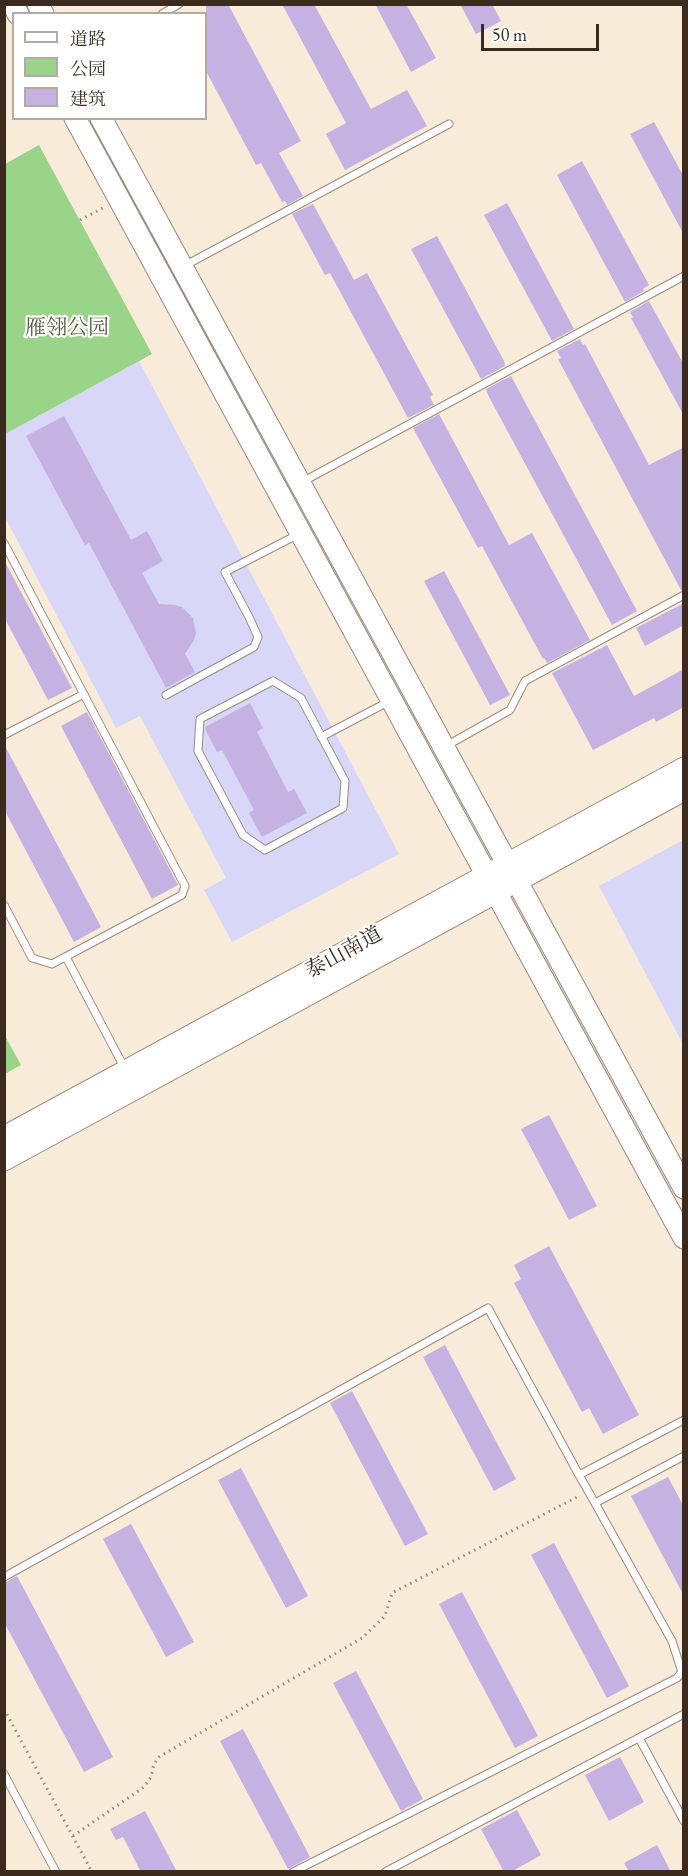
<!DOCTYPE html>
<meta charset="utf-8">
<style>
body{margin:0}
#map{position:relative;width:688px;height:1876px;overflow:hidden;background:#f8ebd9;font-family:"EB Garamond","Noto Serif SC",serif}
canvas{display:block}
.frame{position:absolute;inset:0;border:6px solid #3b2a1e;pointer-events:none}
.legend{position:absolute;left:12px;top:12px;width:195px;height:108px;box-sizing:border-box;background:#fff;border:2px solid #b1aaa5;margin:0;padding:8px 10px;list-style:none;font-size:18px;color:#3b2a1e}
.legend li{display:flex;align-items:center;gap:12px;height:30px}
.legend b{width:30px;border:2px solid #b1aaa5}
.scale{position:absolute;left:481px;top:24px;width:118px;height:27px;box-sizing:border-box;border:3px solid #3b2a1e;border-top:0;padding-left:8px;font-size:18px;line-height:21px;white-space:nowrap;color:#3b2a1e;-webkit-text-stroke:4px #fff;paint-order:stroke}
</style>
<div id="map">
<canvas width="688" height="1876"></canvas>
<div class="frame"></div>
<ul class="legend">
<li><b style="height:8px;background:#fff"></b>道路</li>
<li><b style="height:16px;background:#99d488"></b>公园</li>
<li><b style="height:16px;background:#c6b1e3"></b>建筑</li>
</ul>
<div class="scale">50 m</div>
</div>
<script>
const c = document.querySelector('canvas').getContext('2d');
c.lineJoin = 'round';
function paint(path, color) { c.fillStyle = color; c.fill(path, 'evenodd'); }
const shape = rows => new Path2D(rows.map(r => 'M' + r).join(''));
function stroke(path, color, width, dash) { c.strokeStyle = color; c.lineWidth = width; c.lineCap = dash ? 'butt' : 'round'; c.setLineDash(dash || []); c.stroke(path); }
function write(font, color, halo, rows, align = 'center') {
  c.font = font + ' "EB Garamond","Noto Serif SC",serif'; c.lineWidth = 4.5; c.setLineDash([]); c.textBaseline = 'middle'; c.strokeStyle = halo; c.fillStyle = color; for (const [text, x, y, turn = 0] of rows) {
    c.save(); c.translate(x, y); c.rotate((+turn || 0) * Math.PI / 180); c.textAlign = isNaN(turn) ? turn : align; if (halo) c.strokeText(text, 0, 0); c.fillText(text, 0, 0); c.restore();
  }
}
paint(shape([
 [139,361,399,854,232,942,204,890,226,878,140,716,116,728,5,517,4,434],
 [683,840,683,1044,599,886]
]), '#d8d7f8');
paint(shape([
 [39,145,152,354,5,434,5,164],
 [4,1034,21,1065,5,1074,4,1074]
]), '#99d488');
paint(shape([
 [206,4,228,4,301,141,279,153,303,196,287,205,285,201,282,202,261,163,256,165,206,71],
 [282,4,314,4,371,109,407,90,427,126,345,170,326,134,346,123],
 [375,4,406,4,436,58,411,72],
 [460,4,492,4,501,21,476,34],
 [654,122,684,177,684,235,630,134],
 [582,161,649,285,643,289,644,291,625,302,557,175],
 [507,203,574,329,552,341,484,215],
 [313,204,354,280,367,273,433,395,430,397,434,405,408,418,330,273,325,275,292,214],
 [437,236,504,361,505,366,481,379,411,249],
 [649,301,684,365,684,416,631,318,633,317,630,312],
 [580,339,583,345,585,344,649,465,684,447,684,589,681,590,558,359,561,358,557,351],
 [511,376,637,611,612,625,488,395,486,389],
 [439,414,509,545,532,533,590,640,547,663,544,658,543,659,482,546,478,548,413,428],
 [64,416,131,540,147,531,163,561,142,573,159,604,175,605,182,607,193,618,196,633,194,640,185,654,195,672,166,688,89,543,85,545,26,436],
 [4,560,72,688,48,700,4,617],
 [444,571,510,695,490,705,424,581],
 [684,603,684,625,645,646,636,628],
 [607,645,634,696,684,669,684,707,656,722,654,718,593,750,552,673],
 [250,703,263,728,257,732,288,792,294,789,307,813,262,837,249,813,254,810,222,750,217,752,205,729,205,727],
 [87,712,178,885,152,899,61,726],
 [4,744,101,927,74,942,4,809],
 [549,1115,597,1206,569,1220,521,1129],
 [549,1246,639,1415,603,1434,589,1408,582,1412,514,1283,521,1279,514,1265],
 [445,1345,516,1479,494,1491,423,1357],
 [352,1391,428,1534,405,1546,330,1403],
 [241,1468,308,1596,286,1608,218,1480],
 [668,1477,684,1507,684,1596,631,1496],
 [131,1524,194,1642,166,1657,103,1539],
 [554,1543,629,1686,607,1698,531,1555],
 [17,1576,113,1757,84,1772,4,1622,4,1583],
 [462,1592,538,1736,515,1748,439,1604],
 [356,1671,423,1799,401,1811,333,1683],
 [243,1729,310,1857,288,1869,220,1741],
 [620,1757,644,1802,609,1821,585,1775],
 [517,1810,541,1855,511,1872,504,1872,481,1829],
 [145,1811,177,1872,141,1872,123,1837,116,1840,110,1829],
 [657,1845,671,1872,629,1872,624,1863]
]), '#c6b1e3');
const service = shape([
 [162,14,179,4],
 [184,266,449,124],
 [302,482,684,276],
 [4,543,185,886,182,895,52,964,32,958,4,905],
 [273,681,301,698,345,781,343,808,265,850,243,835,198,751,200,719,273,681],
 [166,695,254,647,258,637,249,617,225,572,299,534],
 [4,735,84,694],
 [321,737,388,702],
 [446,746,510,710,525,681,684,595],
 [66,957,125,1069],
 [684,1420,579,1475,595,1503,684,1456],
 [4,1577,488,1308,579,1475],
 [639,1738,684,1821],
 [4,1774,56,1872],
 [293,1872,677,1678,682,1672,672,1641,595,1503],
 [385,1872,684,1714]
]);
const primary = shape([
 [13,4,18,14],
 [38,4,43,14],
 [75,118,684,1238],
 [101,118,684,1188],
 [4,1137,684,768],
 [4,1160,684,790]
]);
stroke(service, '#9a8a7c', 9);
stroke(primary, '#9a8a7c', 23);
stroke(shape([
 [80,220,105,207],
 [4,1709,92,1872],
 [73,1836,144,1787,151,1777,154,1764,159,1757,362,1638,385,1616,392,1593,579,1496]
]), '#9a8a7c', 3, [1.5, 4.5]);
stroke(service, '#fff', 7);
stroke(primary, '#fff', 21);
write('21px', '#575d3e', '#fff', [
 ["雁翎公园",67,328]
]);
write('21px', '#3b2a1e', '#fff', [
 ["泰山南道",344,953,-29]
]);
</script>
